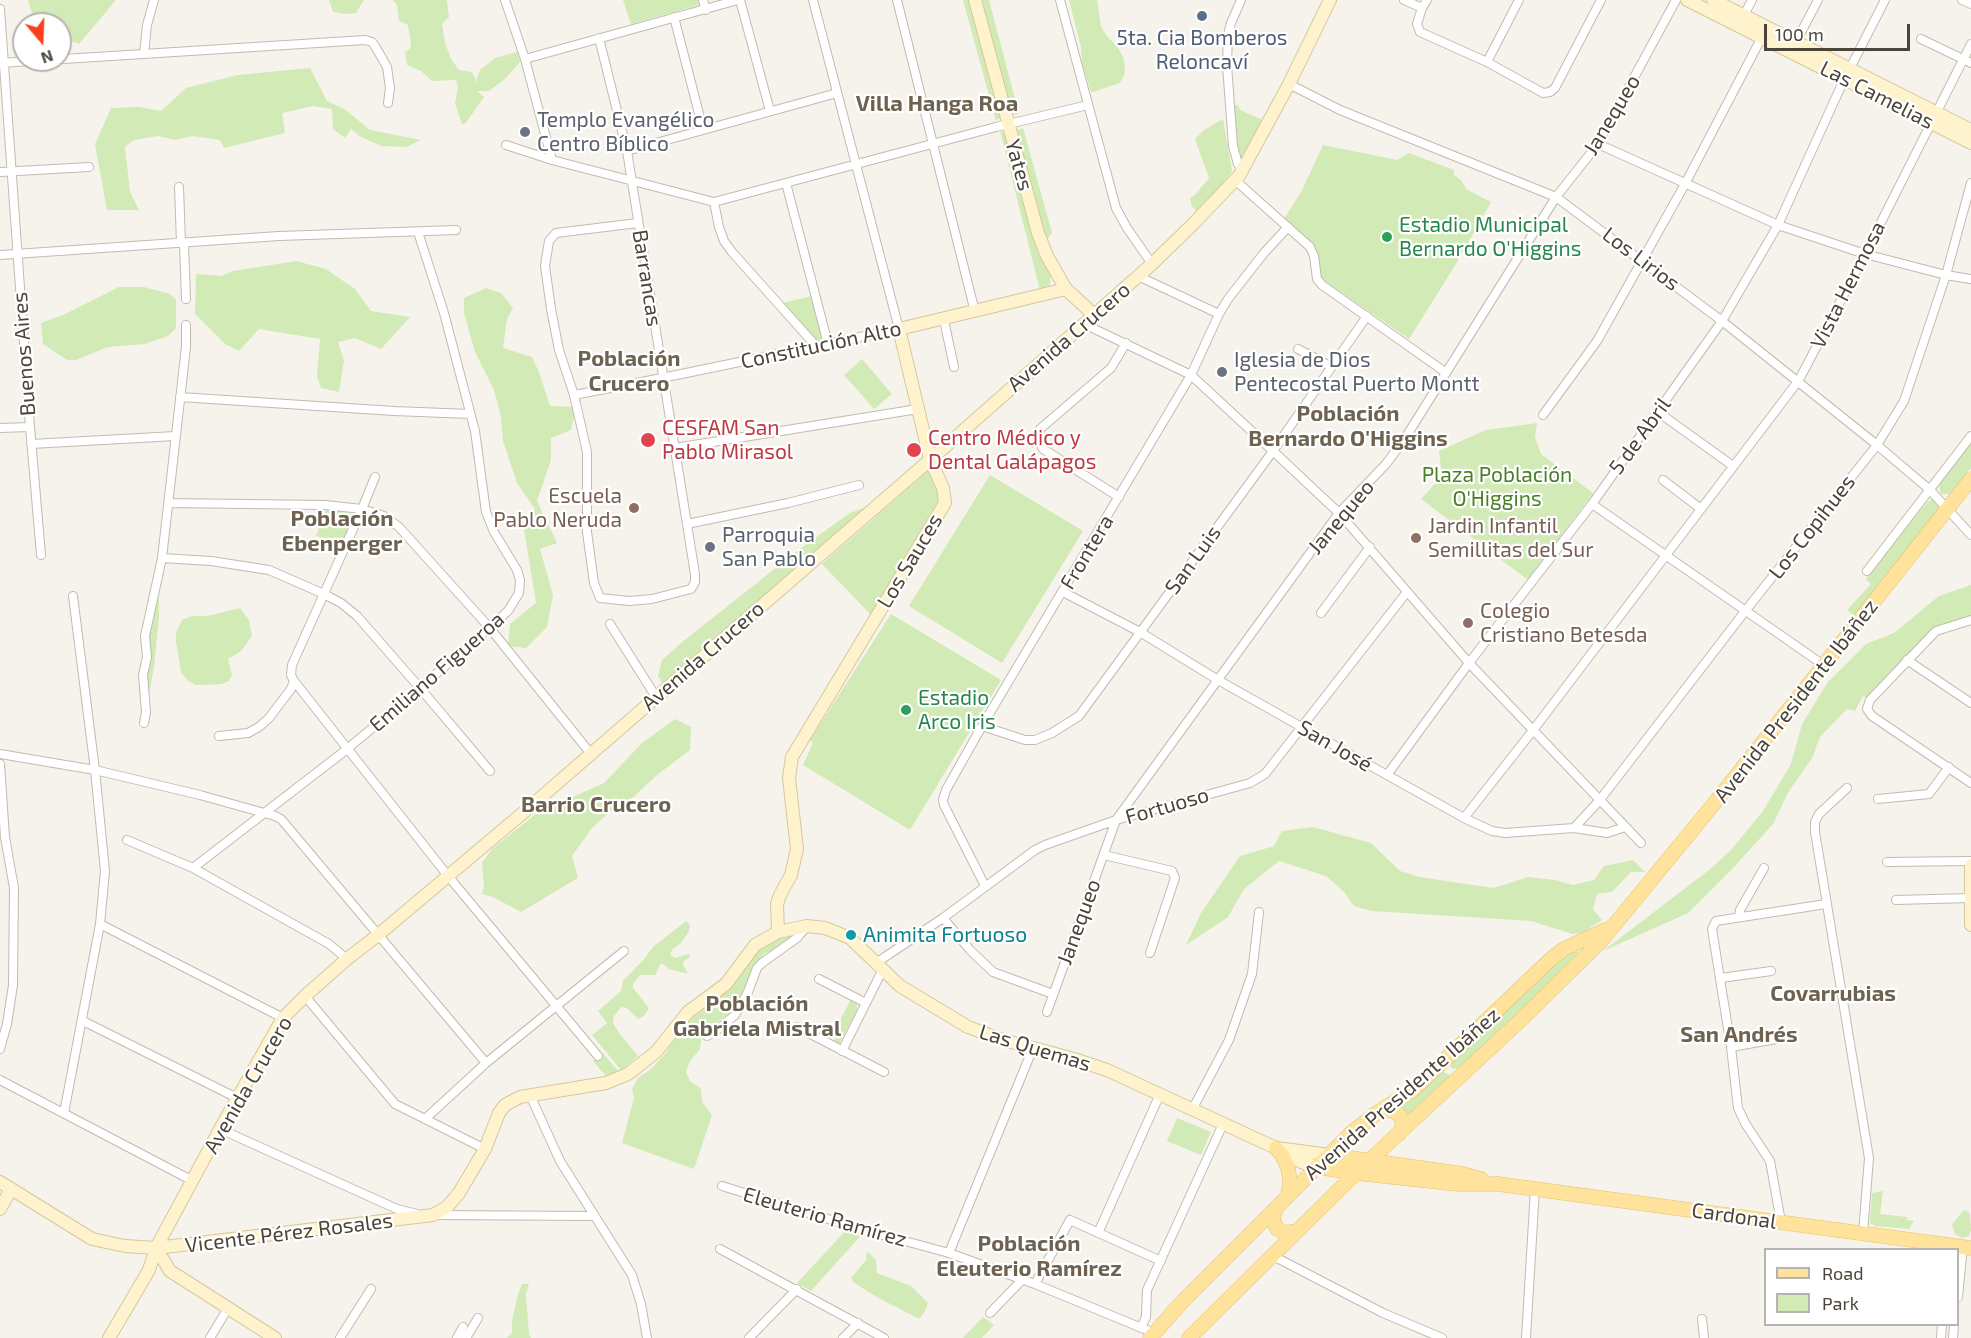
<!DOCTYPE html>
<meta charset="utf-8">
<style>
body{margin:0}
#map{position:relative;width:1971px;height:1338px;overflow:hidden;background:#f6f3ec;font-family:"Exo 2",sans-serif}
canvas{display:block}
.legend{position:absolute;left:1764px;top:1248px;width:195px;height:78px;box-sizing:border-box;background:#fff;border:2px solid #b7b4b0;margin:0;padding:8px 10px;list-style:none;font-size:18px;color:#4b4439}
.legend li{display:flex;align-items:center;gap:12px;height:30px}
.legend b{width:30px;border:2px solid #b7b4b0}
.north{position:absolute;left:12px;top:12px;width:60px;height:60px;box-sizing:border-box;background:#fff;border:2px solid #b7b4b0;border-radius:50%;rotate:161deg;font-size:16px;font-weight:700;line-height:24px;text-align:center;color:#4b4439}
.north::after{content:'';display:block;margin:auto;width:21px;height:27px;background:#fc3f1d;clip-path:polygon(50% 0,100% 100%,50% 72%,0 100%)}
.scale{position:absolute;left:1764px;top:24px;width:146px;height:27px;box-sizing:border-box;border:3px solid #4b4439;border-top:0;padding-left:8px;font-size:18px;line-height:21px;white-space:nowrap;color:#4b4439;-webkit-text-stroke:4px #fff;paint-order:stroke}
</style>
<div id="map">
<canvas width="1971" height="1338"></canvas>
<ul class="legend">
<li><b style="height:8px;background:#ffe39c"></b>Road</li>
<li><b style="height:16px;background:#d2eab5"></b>Park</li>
</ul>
<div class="north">N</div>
<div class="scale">100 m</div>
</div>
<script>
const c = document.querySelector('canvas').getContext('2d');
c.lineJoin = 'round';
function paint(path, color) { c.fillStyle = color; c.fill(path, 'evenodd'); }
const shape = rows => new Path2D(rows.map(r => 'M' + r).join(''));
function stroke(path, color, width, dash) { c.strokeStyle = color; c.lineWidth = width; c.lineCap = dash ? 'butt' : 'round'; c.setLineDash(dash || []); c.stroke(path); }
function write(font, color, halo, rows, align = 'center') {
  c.font = font + ' "Exo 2",sans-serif'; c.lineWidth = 4.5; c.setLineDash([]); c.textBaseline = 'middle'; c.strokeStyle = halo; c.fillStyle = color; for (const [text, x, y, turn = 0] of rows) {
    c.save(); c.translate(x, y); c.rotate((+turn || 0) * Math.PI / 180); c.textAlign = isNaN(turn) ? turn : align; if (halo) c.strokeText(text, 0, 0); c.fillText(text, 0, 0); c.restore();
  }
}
paint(shape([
 [28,0,116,0,79,44,60,38,60,24,43,24,32,14],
 [329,0,364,0,356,13,346,14,333,12],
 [393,0,447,0,449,17,442,24,445,43,451,59,459,70,472,72,475,78,475,83,480,70,495,58,517,52,520,62,505,79,489,91,477,91,484,97,465,124,462,124,455,103,458,86,456,80,432,81,421,71,407,65,405,52,410,49,411,45,408,25,399,21,397,5],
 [623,0,698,0,699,5,631,24],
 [963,0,970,0,1000,112,1000,118,996,121],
 [980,0,989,0,1019,114,1012,115],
 [1069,0,1097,0,1101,26,1106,35,1118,48,1124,59,1125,73,1120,83,1093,92,1091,92,1082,63,1081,47],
 [310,68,327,101,346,110,370,130,421,140,406,147,381,146,359,136,351,129,345,138,333,129,332,109,313,106,282,113,285,133,224,148,220,140,192,136,175,140,158,136,134,140,125,147,130,192,139,210,107,210,95,144,111,108,139,107,161,111,186,88,238,75],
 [1238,105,1240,110,1263,120,1240,163,1232,106],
 [1223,119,1232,171,1220,188,1201,208,1197,211,1192,207,1190,198,1194,196,1209,178,1195,139,1204,130],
 [1023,128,1052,233,1048,238,1044,234,1016,134,1018,130],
 [1000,131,1005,133,1051,274,1050,285,1040,290],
 [1323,145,1397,160,1409,153,1454,170,1454,175,1461,180,1466,189,1491,202,1456,264,1409,339,1325,281,1321,276,1312,245,1284,219,1301,192],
 [296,261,326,269,355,289,371,311,410,317,381,349,355,338,338,342,344,361,339,392,321,388,317,376,320,339,259,329,239,351,225,344,195,314,196,274,221,276,233,271],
 [119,287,144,287,170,294,176,299,176,328,168,336,145,344,108,347,76,360,67,360,43,344,41,323,63,315],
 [486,288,501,293,513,308,507,319,503,348,532,357,539,372,550,406,576,407,571,430,551,438,551,460,537,501,557,543,540,549,553,595,547,627,526,648,508,646,510,624,536,603,523,524,535,509,517,483,503,441,501,417,494,390,475,352,464,313,464,298],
 [812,296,824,339,815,341,782,303],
 [862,359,892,394,874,409,844,375],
 [1537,423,1535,437,1541,454,1593,493,1528,580,1421,499,1442,476,1439,451,1486,430],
 [1971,442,1971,468,1950,494,1941,494,1939,487,1941,482],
 [929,470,938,489,938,501,871,615,822,564],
 [990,475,1083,531,1002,663,909,606],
 [1930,500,1935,500,1938,505,1938,510,1854,616,1847,610,1871,584,1866,580,1869,573,1925,505],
 [877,503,664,686,658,676,662,660,681,643,801,548,850,513],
 [327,508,344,511,354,516,354,520,341,543,316,536],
 [1971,585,1971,615,1936,628,1869,698,1863,696,1855,711,1847,709,1820,737,1812,758,1789,791,1773,824,1734,867,1688,913,1603,951,1709,870,1730,851,1763,811,1791,764,1802,724,1828,682,1866,644,1894,633,1939,596],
 [159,595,159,617,154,667,148,700,148,636,153,610],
 [240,608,249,620,252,636,241,651,228,659,232,675,229,681,222,684,203,685,196,685,188,681,181,672,176,642,176,632,182,620,192,616,207,616],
 [891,614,1001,680,910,830,803,765,813,743,810,740],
 [675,719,691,727,690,750,657,775,627,803,614,808,592,828,572,856,578,878,521,912,493,897,482,894,484,886,482,863,492,849,542,809,566,800,604,783,642,743],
 [1313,827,1371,843,1400,871,1420,877,1472,885,1494,888,1528,877,1555,880,1573,885,1594,880,1604,866,1633,860,1645,872,1631,872,1612,892,1597,894,1593,909,1602,920,1582,933,1573,934,1531,921,1372,911,1354,906,1344,892,1326,876,1279,861,1244,889,1228,917,1186,945,1201,913,1240,856,1274,846,1282,831],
 [686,921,690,925,689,931,682,942,672,950,670,954,675,958,689,954,690,957,683,962,683,964,688,974,669,969,661,963,655,975,640,975,633,984,633,988,649,1008,644,1016,638,1019,627,1008,621,1007,614,1016,613,1023,619,1033,638,1056,621,1070,592,1035,607,1023,598,1011,621,991,623,981,644,959,653,947],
 [794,933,794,936,784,944,764,954,754,966,748,982,731,1012,702,1033,700,1049,690,1061,686,1072,690,1081,701,1089,702,1102,712,1115,694,1169,622,1143,634,1098,632,1089,638,1078,651,1069,664,1055,685,1024,729,990,754,955,763,945,776,939],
 [1575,950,1579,952,1572,963,1458,1069,1451,1068,1451,1062,1559,959],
 [851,999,857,1003,857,1010,839,1044,833,1042,838,1032,835,1030],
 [603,1053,618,1071,617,1072,606,1076,593,1061],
 [1443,1069,1445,1073,1452,1076,1408,1120,1397,1106],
 [1177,1118,1211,1132,1201,1155,1167,1141],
 [1883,1191,1880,1214,1907,1217,1907,1220,1914,1221,1909,1229,1875,1226,1870,1223,1872,1193],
 [1964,1210,1970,1213,1971,1230,1969,1236,1962,1238,1955,1234,1952,1224],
 [850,1226,865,1231,811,1291,797,1283],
 [868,1252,876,1260,877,1273,911,1286,928,1303,924,1313,919,1319,875,1296,853,1282,851,1278,866,1260,866,1254],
 [522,1284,529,1284,526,1294,529,1335,531,1338,507,1338,512,1333,512,1321,518,1294],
 [983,1317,994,1325,982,1338,963,1338]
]), '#d2eab5');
const street = shape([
 [505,0,525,59,552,160],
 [703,0,706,10],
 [740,0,770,111],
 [897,0,975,312],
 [1060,0,1116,208,1127,228,1152,264],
 [1241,0,1231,23,1228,35,1227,65,1233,146,1238,164,1243,170],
 [1404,0,1422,8,1417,24,1420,32,1487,62,1543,93,1550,92,1555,88,1601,0],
 [1962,0,1971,4],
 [1422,8,1427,0],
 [0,9,30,427,41,555],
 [1744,15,1752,0],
 [674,17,703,129],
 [599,38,627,151,695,574,695,582,691,589,652,599,629,601,600,598,594,583,587,532,587,452,574,395,559,350,551,309,545,266,549,241,556,233,638,223],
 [1921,39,1971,63],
 [1796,42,1818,0],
 [144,54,147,25,154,0],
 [525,59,738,0],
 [1487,62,1519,0],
 [0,63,365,40,372,42,375,46,387,67,390,88,388,103],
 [1289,84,1340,110,1556,197,1722,321,1877,445,1930,490,1971,535],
 [1598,144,1778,225,1865,254,1946,275,1971,279],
 [506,145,552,160,714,202,996,127,1088,105],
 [627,151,837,93],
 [0,172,89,167],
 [1236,181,1310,247,1314,256,1317,279,1322,285,1445,372],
 [786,183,828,344],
 [179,187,181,243],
 [714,202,719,227,724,241,732,252,816,346],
 [184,243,186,299],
 [0,255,279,236,456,230],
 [1138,276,1219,314],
 [944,320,954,367],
 [1084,324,1191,375,1273,451,1339,513,1469,663,1641,843],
 [1298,349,1332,367],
 [574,395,662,378,899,329,813,0],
 [180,397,394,411,470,414],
 [1658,412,1733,466],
 [1543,415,1597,341,1685,184,1764,33],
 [0,428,30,427],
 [31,444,175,436],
 [675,448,918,409],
 [1663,480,1701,509],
 [1119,497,1043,449,1038,439,1040,429,1111,368,1126,343],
 [169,503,325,505,362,509,384,516,399,527,489,627,591,754],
 [1592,504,1825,666],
 [687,524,788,503,859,485],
 [162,558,211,561,269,570,324,594,341,603,357,616,420,688,490,771],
 [1867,571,1971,436],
 [1063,592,1140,632,1218,680,1387,775,1464,818,1492,831,1505,833,1574,828,1607,833,1625,827],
 [1321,613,1370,547],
 [1971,620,1936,631,1870,700,1867,709,1872,716,1971,783],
 [610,624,656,697],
 [1907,660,1971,703],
 [294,681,448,876,598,1056],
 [144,723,146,712,143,675,147,657,145,636,162,558,186,347,186,325],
 [982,726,1025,740,1035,740,1052,733,1079,716,1273,451,1367,316],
 [219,736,248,733,259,727,269,718,291,689,294,681,291,675,292,665,362,509,375,477],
 [0,754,95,770,200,795,275,816,281,819,486,1063],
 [0,764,5,837,14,888,13,985,7,1024,0,1049],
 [1387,775,1469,663,1592,504,1722,321,1778,225,1842,84,1885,0],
 [1847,788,1819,814,1815,822,1815,832,1869,1158,1863,1233],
 [1878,799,1929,794,1949,767],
 [1464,818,1534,729,1799,380,1865,254,1971,44],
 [1574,828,1599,801,1746,610,1877,445,1904,401,1946,275,1971,183],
 [127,840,193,868,329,944,347,959],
 [1104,855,1172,871,1175,878,1150,953],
 [1887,862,1971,861],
 [193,868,346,750,420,688,508,611,519,593,520,580,517,570,494,532,486,512,475,431,444,313,418,232],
 [985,886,944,805,943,800,946,790,982,726,1191,375,1219,314,1228,299,1264,253,1288,227],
 [1896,900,1971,898],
 [1739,917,1740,910,1764,868],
 [943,918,970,950,993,972,1053,994],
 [100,924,283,1018],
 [876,963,943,918,1035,850,1045,845,1116,820,1250,783,1265,774,1407,592],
 [1721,978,1771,971],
 [819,979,866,1003],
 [305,996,395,1104,485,1149],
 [1047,1012,1116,820,1339,513,1386,464,1404,440,1556,197,1598,144,1676,0],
 [83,1021,237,1098],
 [797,1027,884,1072],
 [707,1036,717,1030,735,1015,748,992,757,968,762,963,797,938,807,926],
 [1731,1047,1782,1038],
 [842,1051,882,971],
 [0,1080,193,1181],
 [530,1095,560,1161,632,1275,641,1304,647,1338],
 [1192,1110,1229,1040,1252,974,1259,912],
 [64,1113,100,924,105,871,95,770,73,596],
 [425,1119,486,1063,624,951],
 [220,1129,397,1209,417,1214],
 [722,1186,857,1228,949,1253,1035,1284,1154,1333],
 [433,1215,594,1216],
 [1781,1222,1770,1161,1745,1123,1738,1108,1731,1047,1712,929,1716,921,1826,904],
 [1098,1233,1160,1094],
 [720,1249,884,1338],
 [949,1253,1033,1048],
 [1271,1257,1279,1259,1383,1313,1442,1338],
 [1035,1284,1070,1220,1161,1261],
 [1958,1297,1963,1246],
 [990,1313,1023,1279],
 [1702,1319,1704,1338],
 [1141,1328,1146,1317,1147,1290,1223,1124],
 [210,1338,228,1308],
 [340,1338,371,1289],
 [457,1338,463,1327],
 [466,1338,478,1318],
 [749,1338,797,1289],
 [843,1338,858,1323],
 [1526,1338,1535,1189],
 [1941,1338,1942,1324],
 [1953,1338,1954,1324]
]);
const secondary = shape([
 [975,0,1038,233,1047,256,1066,289,1094,315],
 [1687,0,1971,143],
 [1713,0,1971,130],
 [1971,865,1971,925],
 [778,932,777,904,780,895,791,875,797,849,789,778,792,757,945,503,943,488,930,459,899,329,1066,289],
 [1277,1148,1329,1155],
 [0,1182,92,1239,125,1246,156,1248,433,1215,447,1207,459,1193,485,1149,499,1113,505,1105,520,1097,606,1083,628,1074,656,1052,688,1012,726,984,755,945,778,932,807,926,825,928,850,938,900,986,968,1027,1000,1039,1074,1059,1107,1070,1276,1148,1301,1162,1317,1167],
 [0,1209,11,1189],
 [156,1248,170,1271,275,1338],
 [109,1338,149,1270,156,1248,220,1129,283,1018,305,996,347,959,378,935,524,812,939,452,1152,264,1193,224,1239,176,1289,84,1330,0]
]);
const primary = shape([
 [1379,1112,1391,1110,1400,1115,1403,1125,1399,1134],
 [1276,1148,1282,1155,1288,1168,1290,1182,1288,1196],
 [1329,1155,1463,1174,1481,1179],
 [1317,1167,1356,1173,1458,1184,1498,1184,1971,1248],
 [1276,1208,1273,1219,1277,1229,1286,1233,1297,1231],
 [1150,1338,1183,1301,1350,1134,1378,1112,1413,1090,1552,958,1564,949,1605,930],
 [1189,1338,1356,1173,1525,1016,1601,941,1717,800,1971,479]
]);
stroke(street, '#c2bbae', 10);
stroke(secondary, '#d6c79b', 14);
stroke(primary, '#e6c16a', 15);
stroke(street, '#fff', 8);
stroke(secondary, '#fff3cd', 12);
stroke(primary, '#ffe39c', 14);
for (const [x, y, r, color] of [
 [1202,16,6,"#5c6f8a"],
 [525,132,6,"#6b7280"],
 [1387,237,6,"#2e9e5b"],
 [1222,372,6,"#6b7280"],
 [648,440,8,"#e0444e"],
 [914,450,8,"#e0444e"],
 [634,508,6,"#8d6e63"],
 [1416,538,6,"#8d6e63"],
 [710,547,6,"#6b7280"],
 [1468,623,6,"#8d6e63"],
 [906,710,6,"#2e9e5b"],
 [851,935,6,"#0f9aa8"]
]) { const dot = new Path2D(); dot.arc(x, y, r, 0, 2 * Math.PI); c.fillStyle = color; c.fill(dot); stroke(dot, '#fff', 2); }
write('21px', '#4e5e75', '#fff', [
 ["5ta. Cia Bomberos",1202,38],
 ["Reloncaví",1202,62]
]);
write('21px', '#4b4439', '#fff', [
 ["Las Camelias",1877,95,27],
 ["Janequeo",1612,115,-59],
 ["Yates",1019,165,74],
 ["Los Lirios",1641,259,37],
 ["Barrancas",647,278,81],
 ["Vista Hermosa",1848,285,-63],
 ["Avenida Crucero",1069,337,-41],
 ["Constitución Alto",821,345,-12],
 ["Buenos Aires",24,354,-94],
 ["5 de Abril",1640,436,-54],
 ["Janequeo",1341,517,-50],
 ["Los Copihues",1812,527,-52],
 ["Frontera",1087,552,-59],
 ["San Luis",1193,560,-54],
 ["Los Sauces",910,561,-59],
 ["Avenida Crucero",703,656,-41],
 ["Emiliano Figueroa",437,672,-41],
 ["Avenida Presidente Ibáñez",1796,701,-52],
 ["San José",1335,746,30],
 ["Fortuoso",1167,806,-16],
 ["Janequeo",1079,922,-70],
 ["Las Quemas",1035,1048,17],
 ["Avenida Crucero",248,1085,-60],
 ["Avenida Presidente Ibáñez",1402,1094,-41],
 ["Cardonal",1734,1216,8],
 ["Eleuterio Ramírez",825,1217,16],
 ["Vicente Pérez Rosales",289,1233,-7]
]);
write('21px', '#5b616d', '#fff', [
 ["Templo Evangélico",537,120],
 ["Centro Bíblico",537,144],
 ["Iglesia de Dios",1234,360],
 ["Pentecostal Puerto Montt",1234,384],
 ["Parroquia",722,535],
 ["San Pablo",722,559]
], 'left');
write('21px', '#27864d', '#fff', [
 ["Estadio Municipal",1399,225],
 ["Bernardo O'Higgins",1399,249],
 ["Estadio",918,698],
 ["Arco Iris",918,722]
], 'left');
write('21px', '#be3a42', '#fff', [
 ["CESFAM San",662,428],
 ["Pablo Mirasol",662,452],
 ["Centro Médico y",928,438],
 ["Dental Galápagos",928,462]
], 'left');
write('21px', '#4a7f2a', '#fff', [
 ["Plaza Población",1497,475],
 ["O'Higgins",1497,499]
]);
write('21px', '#785e54', '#fff', [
 ["Escuela",622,496,"right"],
 ["Pablo Neruda",622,520,"right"],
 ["Jardin Infantil",1428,526],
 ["Semillitas del Sur",1428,550],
 ["Colegio",1480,611],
 ["Cristiano Betesda",1480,635]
], 'left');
write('21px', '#0d838f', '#fff', [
 ["Animita Fortuoso",863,935]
], 'left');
write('bold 22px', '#6e6250', '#fff', [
 ["Villa Hanga Roa",937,104],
 ["Población",629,359],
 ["Crucero",629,384],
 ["Población",1348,414],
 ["Bernardo O'Higgins",1348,439],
 ["Población",342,519],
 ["Ebenperger",342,544],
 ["Barrio Crucero",596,805],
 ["Covarrubias",1833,994],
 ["Población",757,1004],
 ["Gabriela Mistral",757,1029],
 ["San Andrés",1739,1035],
 ["Población",1029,1244],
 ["Eleuterio Ramírez",1029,1269]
]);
</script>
